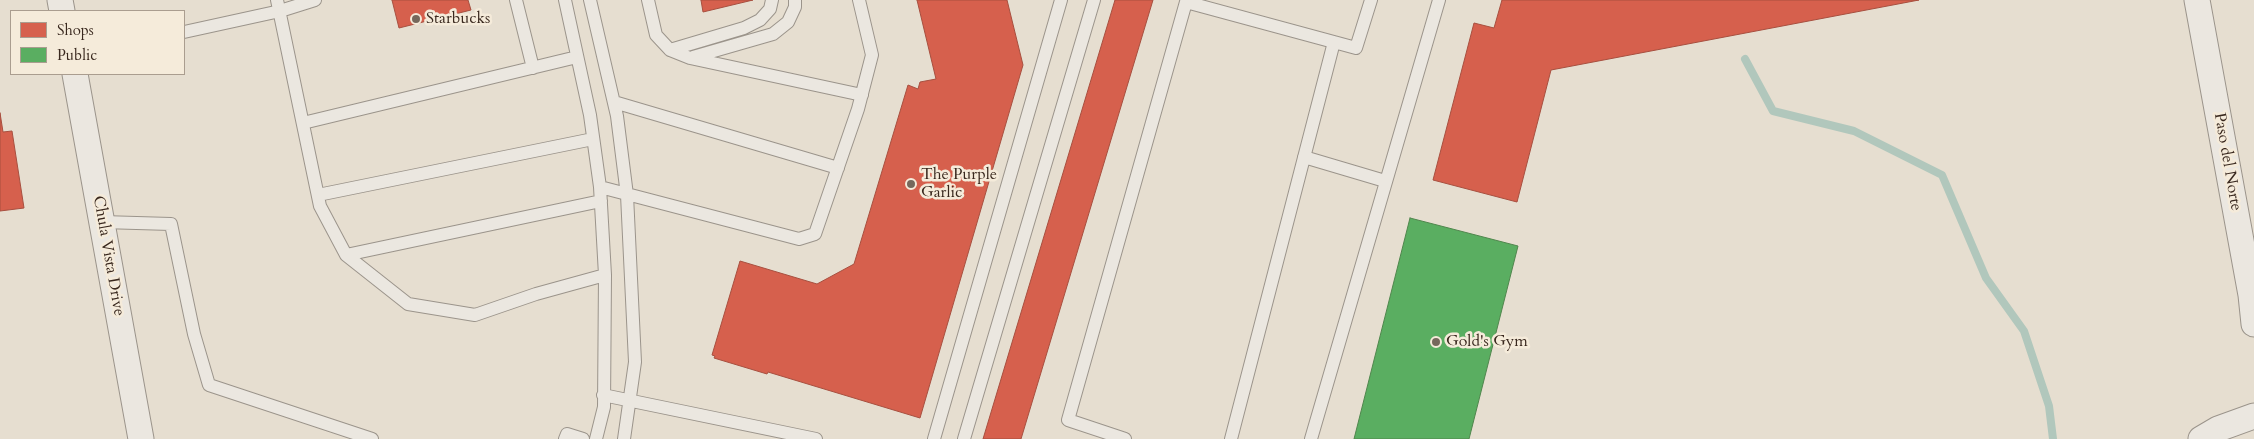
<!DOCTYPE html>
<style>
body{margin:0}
#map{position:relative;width:2254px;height:439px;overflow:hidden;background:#e6ded0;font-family:Cardo,serif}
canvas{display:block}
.legend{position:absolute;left:10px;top:10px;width:175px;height:65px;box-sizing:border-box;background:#f5ebda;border:1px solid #aa9d8f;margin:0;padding:6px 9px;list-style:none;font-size:15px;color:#39281e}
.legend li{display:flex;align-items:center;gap:10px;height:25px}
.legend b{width:25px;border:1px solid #aa9d8f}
</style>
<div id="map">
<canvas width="2254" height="439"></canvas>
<ul class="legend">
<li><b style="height:14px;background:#d6604d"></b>Shops</li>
<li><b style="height:14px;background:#5aae61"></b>Public</li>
</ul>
</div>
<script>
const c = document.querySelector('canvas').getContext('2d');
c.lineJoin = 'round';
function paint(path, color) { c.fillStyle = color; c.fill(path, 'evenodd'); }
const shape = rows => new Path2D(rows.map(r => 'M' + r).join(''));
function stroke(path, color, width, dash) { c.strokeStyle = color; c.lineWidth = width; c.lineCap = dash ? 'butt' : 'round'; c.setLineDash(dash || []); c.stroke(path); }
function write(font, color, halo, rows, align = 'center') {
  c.font = font + ' Cardo,serif'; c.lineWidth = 5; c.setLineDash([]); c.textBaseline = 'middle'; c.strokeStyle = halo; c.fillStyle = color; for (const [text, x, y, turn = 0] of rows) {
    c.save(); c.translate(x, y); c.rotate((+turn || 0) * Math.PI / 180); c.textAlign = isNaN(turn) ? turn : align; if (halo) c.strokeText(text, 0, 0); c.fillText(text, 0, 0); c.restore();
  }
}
const shops = shape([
 [392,0,468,0,471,10,399,28,392,0],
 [701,0,753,0,703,12,701,0],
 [917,0,1007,0,1023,65,920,418,768,372,767,374,714,358,715,356,712,355,740,261,817,284,854,264,908,85,918,89,920,82,936,79,917,0],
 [1115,0,1153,0,1021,439,983,439,1115,0],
 [1502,0,1919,0,1551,70,1517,202,1433,180,1474,23,1494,28,1502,0],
 [0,113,3,132,12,131,24,208,0,211,0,113]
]);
paint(shops, '#d6604d');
stroke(shops, '#a74f3f', 1);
const public = shape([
 [1410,218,1518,246,1469,439,1354,439,1410,218]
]);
paint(public, '#5aae61');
stroke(public, '#50864d', 1);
stroke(shape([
 [1745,59,1773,111,1854,131,1942,175,1986,278,2024,331,2049,406,2053,439]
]), '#b1c7bc', 8);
const service = shape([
 [277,0,320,206,346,255,408,304,475,315,536,294,605,275],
 [516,0,533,68],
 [565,0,590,115,600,187,605,275,604,407,596,439],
 [590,0,617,116,627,195,635,362,624,439],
 [648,0,656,35,670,50,690,58,862,95],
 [184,32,280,11,315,0],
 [670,50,744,28,760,20,770,9,772,0],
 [693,57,773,34,788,22,795,7,795,0],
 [614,102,838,168],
 [303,123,577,57],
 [1304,157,1385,181],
 [600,187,799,239,815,234,858,109,872,55,859,0],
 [318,195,593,139],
 [102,222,171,224,194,334,209,385,372,439],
 [346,255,601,201],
 [603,395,816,439],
 [565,439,567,434,583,439],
 [934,439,1061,0],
 [964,439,1094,0],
 [1125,439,1068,420,1186,2,1356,48,1371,0],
 [1231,439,1334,42],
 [1311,439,1439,0]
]);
const minor = shape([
 [60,0,62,11],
 [2197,0,2251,295,2254,324],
 [75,74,141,439],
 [2201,439,2218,429,2254,416]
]);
stroke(service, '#9b948b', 14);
stroke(minor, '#9b948b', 27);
stroke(service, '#ebe7e0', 12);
stroke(minor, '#ebe7e0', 25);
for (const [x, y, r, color] of [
 [416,19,5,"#76685c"],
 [911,184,5,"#76685c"],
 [1436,342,5,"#76685c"]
]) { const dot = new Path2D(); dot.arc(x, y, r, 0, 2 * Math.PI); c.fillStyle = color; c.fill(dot); stroke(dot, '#f5ebda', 2); }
write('16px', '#39281e', '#f5ebda', [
 ["Starbucks",426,19],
 ["The Purple",921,175],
 ["Garlic",921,193],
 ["Gold's Gym",1446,342]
], 'left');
write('16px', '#39281e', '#f5ebda', [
 ["Paso del Norte",2227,162,80],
 ["Chula Vista Drive",108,256,80]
]);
</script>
